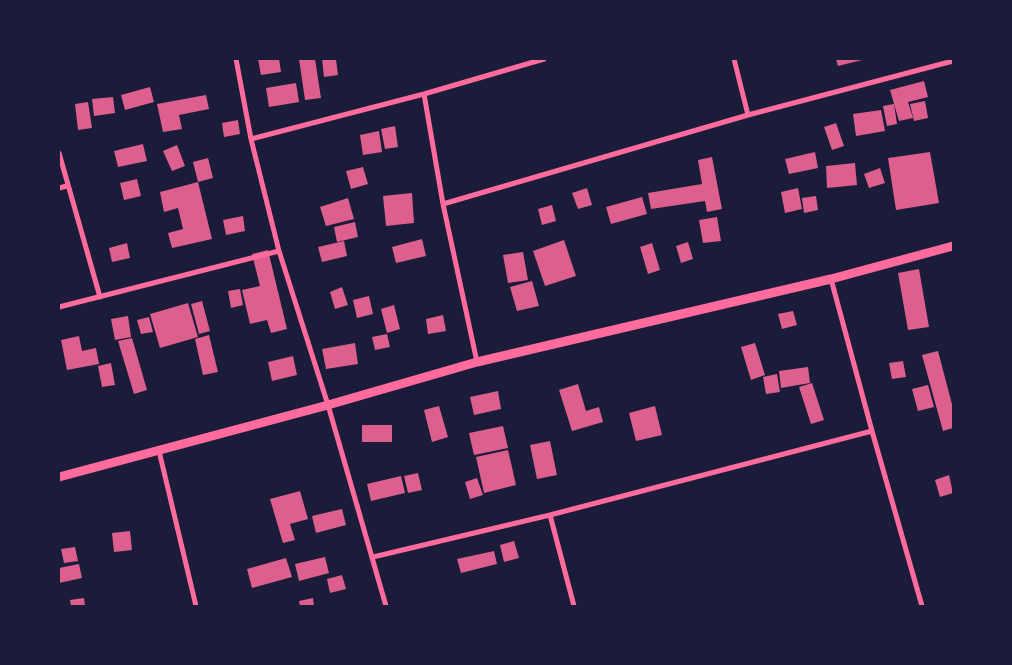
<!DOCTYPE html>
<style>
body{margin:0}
#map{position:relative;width:1012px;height:665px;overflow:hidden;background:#1b1b3a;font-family:Ubuntu,sans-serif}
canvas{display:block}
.frame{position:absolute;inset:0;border:60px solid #1b1b3a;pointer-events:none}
</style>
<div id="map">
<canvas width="1012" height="665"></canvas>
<div class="frame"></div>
</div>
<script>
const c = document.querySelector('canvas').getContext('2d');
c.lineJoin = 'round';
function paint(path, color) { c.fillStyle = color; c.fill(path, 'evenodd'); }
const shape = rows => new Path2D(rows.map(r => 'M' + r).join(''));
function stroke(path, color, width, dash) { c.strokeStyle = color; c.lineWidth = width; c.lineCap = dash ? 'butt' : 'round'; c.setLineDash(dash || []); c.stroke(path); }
paint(shape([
 [258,59,279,59,281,72,261,75],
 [299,59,315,59,321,98,305,100],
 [322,59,336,59,338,75,324,77],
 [836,59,866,59,838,66],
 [924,81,928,97,908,102,913,118,899,121,890,90],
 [296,83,299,102,269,107,266,88],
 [150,87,154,102,125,110,121,95],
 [206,95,209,109,179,115,182,129,163,132,157,104],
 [113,97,115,113,94,116,92,99],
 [925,101,928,118,914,121,910,104],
 [88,102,92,128,78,130,75,104],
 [894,104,897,124,887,126,883,106],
 [881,110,885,131,856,136,853,114],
 [238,120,240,134,224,137,222,123],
 [836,123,844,146,832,150,824,127],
 [395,126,398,147,385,149,381,129],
 [379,131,382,152,363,155,360,135],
 [143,144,147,161,118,167,114,151],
 [177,145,185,166,172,171,163,151],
 [815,152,818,168,789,174,785,159],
 [930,152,939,203,896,210,888,158],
 [712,157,722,209,707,212,705,201,651,209,648,193,702,184,698,160],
 [208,158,213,178,198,182,193,162],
 [855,163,857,185,827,188,826,166],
 [363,167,368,184,351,189,346,171],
 [880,168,885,183,869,188,864,174],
 [137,179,141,196,124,200,120,183],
 [198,182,212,239,172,248,168,233,183,229,178,208,164,212,160,192],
 [587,188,592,205,578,209,572,193],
 [798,188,802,209,785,213,781,192],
 [412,193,414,223,386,226,383,196],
 [816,196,818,210,804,213,802,198],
 [642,197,647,214,611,224,606,207],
 [348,198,354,219,326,226,320,207],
 [552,205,556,221,542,225,538,209],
 [243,216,245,231,226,235,223,220],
 [717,217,721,241,703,243,699,220],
 [355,222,358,237,337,242,334,227],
 [422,239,426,256,396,263,392,247],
 [564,240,576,276,545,286,533,251],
 [344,241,347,256,322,262,318,247],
 [688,242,693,259,681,263,676,246],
 [127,243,130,258,112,262,109,248],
 [652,243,660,270,648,274,640,247],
 [268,250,287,329,271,333,267,320,250,324,242,290,260,286,252,254],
 [523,252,528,280,508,283,503,255],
 [919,269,929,327,908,330,898,273],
 [532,281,539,306,517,311,510,287],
 [342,287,348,305,335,309,330,292],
 [240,289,243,305,231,308,228,291],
 [369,296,373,314,357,318,353,300],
 [202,301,210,331,199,334,191,304],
 [188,303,198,337,160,348,150,314],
 [394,305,400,329,387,333,381,309],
 [793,311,797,325,782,329,778,314],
 [443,315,446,331,428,334,426,319],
 [128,316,131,337,115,340,111,319],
 [149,317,153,332,141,334,137,320],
 [387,334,390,347,375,350,372,337],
 [209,335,218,372,203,375,195,339],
 [79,336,82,351,96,348,99,364,67,370,61,340],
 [132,338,147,390,134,394,118,341],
 [355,343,358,364,326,369,322,349],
 [755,343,765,375,751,380,741,347],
 [938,351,953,408,953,428,943,431,922,355],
 [293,356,297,375,272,381,268,362],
 [903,361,906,377,892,379,889,363],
 [111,363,115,385,102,387,98,366],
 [808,367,810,383,781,388,779,371],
 [777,374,780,392,766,394,763,377],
 [812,383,824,420,811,424,799,387],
 [578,384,586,411,599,407,603,422,572,431,559,390],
 [928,385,934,407,918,411,912,389],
 [498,391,501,409,474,415,470,397],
 [439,406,448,437,432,442,424,410],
 [655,406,662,435,636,441,629,413],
 [362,425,392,425,392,442,362,442],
 [503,426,508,448,474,455,469,433],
 [550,441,557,475,537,479,530,445],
 [508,450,516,485,484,493,476,457],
 [418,473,422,490,408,493,404,476],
 [949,475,953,493,940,497,935,480],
 [401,476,405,493,371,501,367,484],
 [477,478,483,495,470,499,465,482],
 [300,491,308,519,290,524,295,540,283,543,270,499],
 [342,509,346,525,316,533,312,516],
 [130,531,132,550,114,552,112,533],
 [514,541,519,558,504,562,500,545],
 [75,547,78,561,64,563,61,549],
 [494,551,497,564,461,573,457,559],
 [325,557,329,573,299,581,295,564],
 [286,558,292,577,252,588,247,569],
 [79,564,82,578,59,583,59,568],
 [342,575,346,589,330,593,327,579],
 [84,598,85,606,71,606,70,600],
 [313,598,314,606,300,606,299,601]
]), '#dd5f8e');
stroke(shape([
 [236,59,251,139,279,251,328,405,386,606],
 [734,59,748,115],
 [424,94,443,204,477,362],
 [251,139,424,94,544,59],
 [59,153,100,297],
 [59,188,67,186],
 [443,204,748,115,953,61],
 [831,279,872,431,922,606],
 [59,307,279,251],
 [159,451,196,606],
 [550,515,574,606],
 [373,557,550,515,872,431]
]), '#ff6b9d', 5);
stroke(shape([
 [59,477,328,405,477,362,831,279,953,246]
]), '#ff6b9d', 9);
</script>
